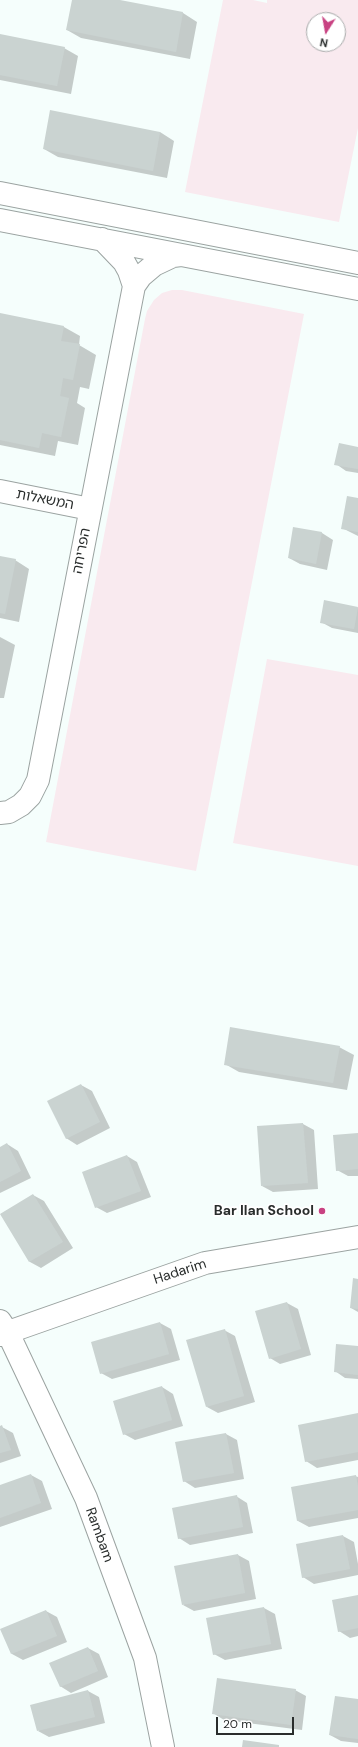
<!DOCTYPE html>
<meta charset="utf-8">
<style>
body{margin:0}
#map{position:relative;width:358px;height:1747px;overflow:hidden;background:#f5fefc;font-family:"DM Sans",sans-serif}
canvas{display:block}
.north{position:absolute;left:306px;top:12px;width:40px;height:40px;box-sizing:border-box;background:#fff;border:1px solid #a9abab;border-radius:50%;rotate:191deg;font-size:11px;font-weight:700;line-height:16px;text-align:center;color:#292d2c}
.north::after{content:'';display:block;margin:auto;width:14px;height:18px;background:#c84282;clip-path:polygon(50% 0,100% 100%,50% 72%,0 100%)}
.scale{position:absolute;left:216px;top:1717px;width:78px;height:18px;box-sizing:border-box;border:2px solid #292d2c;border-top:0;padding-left:5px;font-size:12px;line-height:14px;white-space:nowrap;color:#292d2c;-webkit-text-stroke:3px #fff;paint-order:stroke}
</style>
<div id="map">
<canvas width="358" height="1747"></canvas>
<div class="north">N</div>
<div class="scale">20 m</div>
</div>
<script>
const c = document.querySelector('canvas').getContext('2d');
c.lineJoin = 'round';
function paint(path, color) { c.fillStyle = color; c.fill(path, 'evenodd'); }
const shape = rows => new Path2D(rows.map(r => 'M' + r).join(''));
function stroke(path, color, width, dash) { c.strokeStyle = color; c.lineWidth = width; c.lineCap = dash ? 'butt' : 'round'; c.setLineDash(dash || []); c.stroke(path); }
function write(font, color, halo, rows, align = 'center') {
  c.font = font + ' "DM Sans","Noto Sans Hebrew",sans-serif'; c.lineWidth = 3.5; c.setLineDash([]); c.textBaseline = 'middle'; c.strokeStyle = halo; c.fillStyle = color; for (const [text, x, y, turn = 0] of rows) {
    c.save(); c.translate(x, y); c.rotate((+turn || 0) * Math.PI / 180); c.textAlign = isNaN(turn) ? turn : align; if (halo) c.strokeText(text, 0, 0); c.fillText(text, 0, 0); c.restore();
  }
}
paint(shape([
 [223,0,253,0,267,3,267,0,358,0,358,128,339,222,185,192],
 [314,20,338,20,338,44,314,44],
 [172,290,182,290,304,314,196,871,46,842,145,319,147,311,154,300,162,293],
 [267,659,358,675,358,866,233,843]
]), '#f9eaef');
paint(shape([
 [73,0,114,0,183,13,197,22,190,59,81,38,67,30],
 [0,35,64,48,78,56,71,94,0,80],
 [160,132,174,141,167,178,58,157,44,149],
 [0,314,64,327,80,336,79,345,96,355,89,389,80,387,77,403,85,408,78,445,58,441,55,456,0,445],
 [358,448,358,473,346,471,336,464],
 [358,499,358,536,342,528],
 [294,528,322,533,333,540,327,570,300,564,289,558],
 [0,557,15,560,29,569,19,622,0,618],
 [325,601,358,608,358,633,332,628,321,622],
 [0,637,15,645,4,698,0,698],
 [339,1047,354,1055,347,1090,239,1072,225,1064],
 [81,1085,92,1091,110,1128,77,1145,66,1138],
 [303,1124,314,1130,318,1189,273,1192,262,1186],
 [358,1134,358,1176,348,1176,337,1170],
 [7,1144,18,1151,31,1178,0,1193,0,1148],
 [127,1156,137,1162,151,1197,107,1213,96,1207],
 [33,1195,44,1201,73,1248,41,1268,30,1262,1,1214],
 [358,1280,358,1312,351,1308],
 [287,1303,298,1309,311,1355,280,1364,270,1358],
 [160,1323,171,1329,180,1360,112,1379,101,1373],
 [224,1330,235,1336,255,1402,218,1413,207,1407],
 [358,1347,358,1379,345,1378,335,1371],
 [162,1387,173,1394,183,1426,135,1440,124,1434],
 [358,1414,358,1460,317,1468,306,1461],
 [0,1427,2,1427,13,1433,21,1456,0,1463],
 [226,1434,237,1440,244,1479,195,1488,184,1481],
 [31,1475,42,1481,52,1509,0,1527,0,1486],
 [355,1476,358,1477,358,1518,309,1527,298,1521,292,1488],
 [236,1496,247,1503,253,1533,190,1545,179,1538],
 [343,1536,354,1542,358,1564,358,1575,314,1584,303,1577],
 [238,1555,249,1561,256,1599,194,1611,183,1605],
 [358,1596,358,1636,350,1638,339,1631],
 [264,1608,275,1614,282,1649,225,1660,214,1654],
 [46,1611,57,1617,67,1642,23,1660,12,1654,2,1629],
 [88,1648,99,1654,108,1677,71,1693,60,1686],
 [295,1690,306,1696,302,1730,224,1720,213,1713],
 [88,1691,99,1697,105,1723,49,1737,38,1731],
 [358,1700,358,1743,341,1741,330,1735]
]), '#0003');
paint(shape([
 [72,0,120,0,183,12,176,52,66,30],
 [0,34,65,47,57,86,0,75],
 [50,110,160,132,153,171,43,149],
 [0,313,64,326,61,341,80,344,73,380,63,378,60,396,69,398,61,437,42,433,39,448,0,440],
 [339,443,358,447,358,469,334,465],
 [347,496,358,498,358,532,341,529],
 [293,527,322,532,316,564,288,558],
 [0,556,16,559,5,614,0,613],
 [324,600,358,607,354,629,320,623],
 [230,1027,340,1046,333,1083,224,1065],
 [81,1084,100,1122,66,1139,47,1101],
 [303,1123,308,1183,261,1186,257,1126],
 [358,1133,358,1169,336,1171,333,1135],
 [7,1143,21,1171,0,1182,0,1147],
 [127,1155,141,1191,95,1208,82,1172],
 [33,1194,63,1242,29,1262,0,1214],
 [353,1278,358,1279,358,1309,350,1308],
 [287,1302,301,1349,269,1359,255,1311],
 [160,1322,169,1354,100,1374,91,1342],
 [225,1329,244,1396,206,1407,186,1340],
 [336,1344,358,1346,358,1375,334,1372],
 [162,1386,172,1420,123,1435,113,1401],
 [358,1413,358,1452,305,1462,298,1425],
 [2,1425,11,1450,0,1453,0,1426],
 [226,1433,234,1473,183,1482,175,1442],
 [31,1474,41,1503,0,1518,0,1485],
 [356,1475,358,1487,358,1510,297,1521,291,1487],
 [237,1495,243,1527,178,1539,172,1508],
 [343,1535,350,1569,302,1578,296,1544],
 [238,1554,245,1593,182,1605,174,1566],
 [358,1595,358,1628,338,1632,332,1600],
 [264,1607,271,1644,213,1655,206,1618],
 [46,1610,57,1636,11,1654,0,1629],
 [88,1647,98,1671,60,1687,49,1663],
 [217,1678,296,1689,291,1725,212,1714],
 [88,1690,95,1717,37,1731,30,1705],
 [335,1696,358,1699,358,1739,329,1735],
 [243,1740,279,1745,279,1747,242,1747]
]), '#cad3d1');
const minor = shape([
 [0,193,358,263],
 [0,220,358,289],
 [102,239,124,262,129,271,134,286],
 [0,491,90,509],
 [0,813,9,812,21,805,30,796,38,780,134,286,141,276,154,265,173,256,181,255],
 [0,1321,8,1333,86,1498,145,1658,163,1747],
 [0,1335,205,1263,358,1237]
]);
stroke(minor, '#9ba3a1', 24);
stroke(minor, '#fff', 22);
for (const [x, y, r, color] of [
 [322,1211,4,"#c84282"]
]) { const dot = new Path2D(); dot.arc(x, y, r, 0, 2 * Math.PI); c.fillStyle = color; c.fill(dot); stroke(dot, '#fff', 1.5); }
write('14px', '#292d2c', '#fff', [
 ["המשאלות",45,500,11],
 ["הפריחה",82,551,-79],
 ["Hadarim",180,1272,-18],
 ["Rambam",99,1535,70]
]);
write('bold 14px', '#292d2c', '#fff', [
 ["Bar Ilan School",314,1211]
], 'right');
</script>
